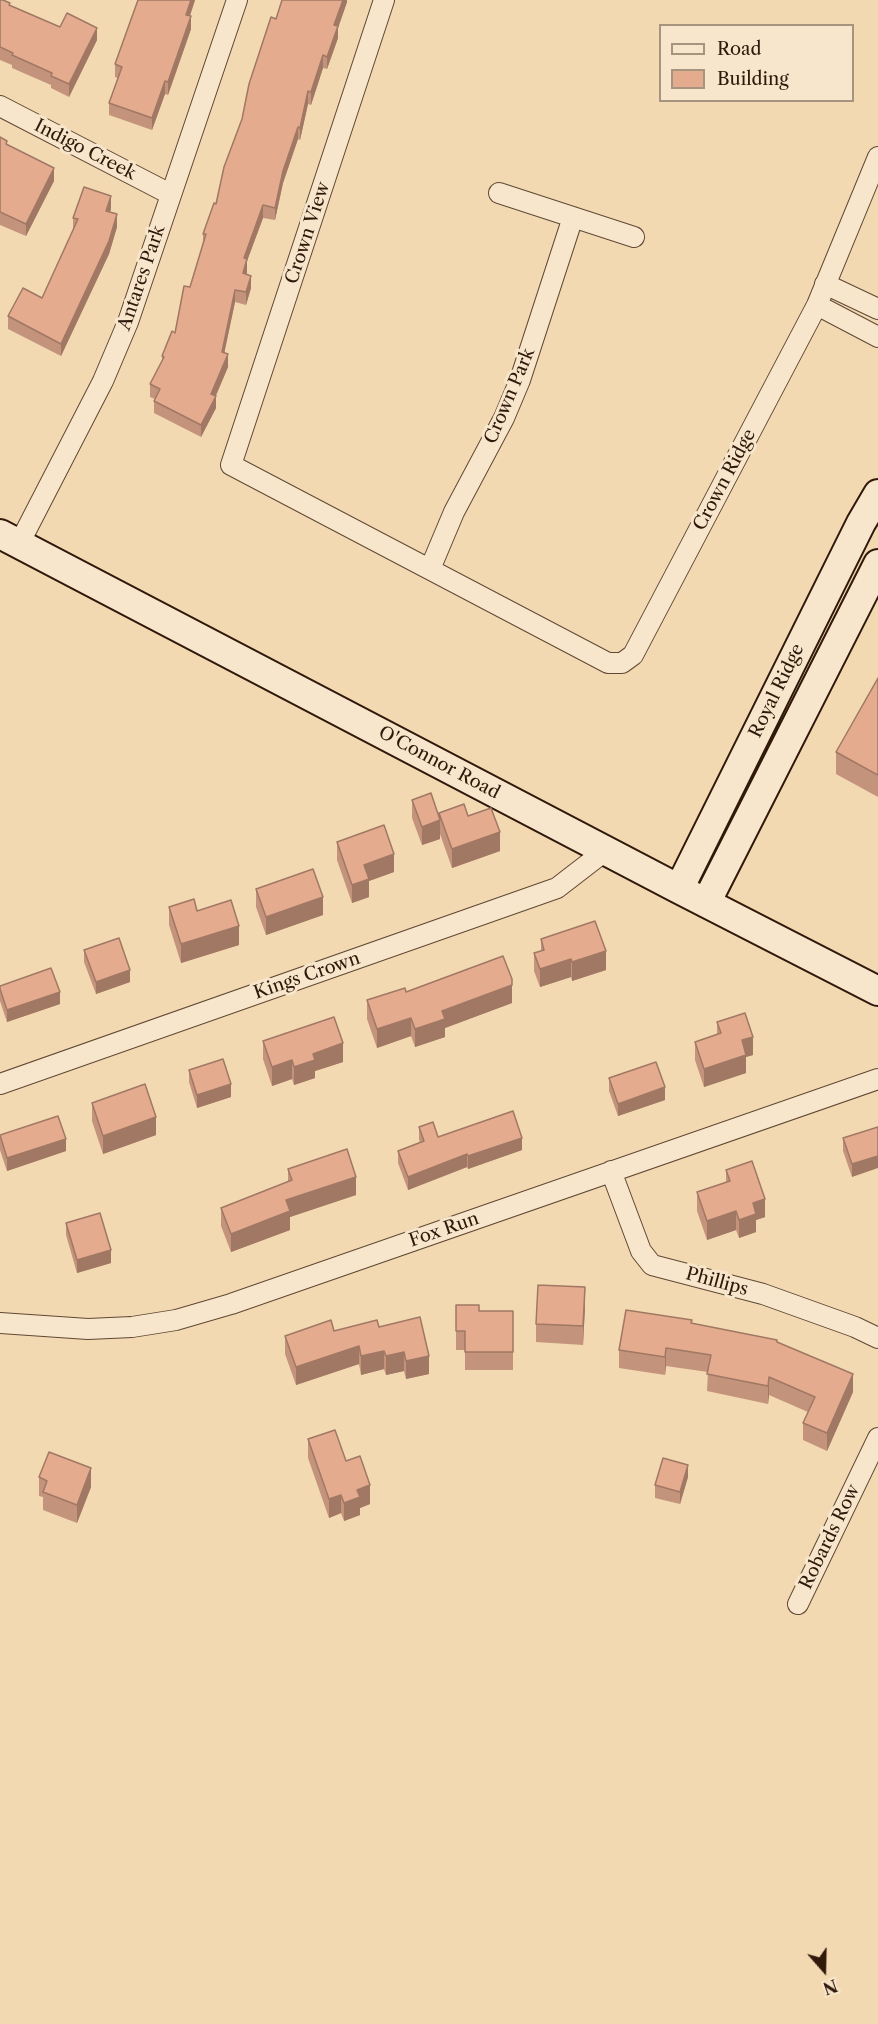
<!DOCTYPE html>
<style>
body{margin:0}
#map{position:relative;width:878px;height:2024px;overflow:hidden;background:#f2d9b1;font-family:"Libre Caslon Text",serif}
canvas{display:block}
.legend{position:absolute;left:659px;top:24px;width:195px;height:78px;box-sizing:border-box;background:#f7e6cc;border:2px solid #a7947e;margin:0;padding:8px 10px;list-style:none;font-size:18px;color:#30180a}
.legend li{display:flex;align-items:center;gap:12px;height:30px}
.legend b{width:30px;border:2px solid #a7947e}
.north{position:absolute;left:794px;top:1940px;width:60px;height:60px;-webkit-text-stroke:4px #f7e6cc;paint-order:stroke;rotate:160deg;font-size:16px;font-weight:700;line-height:24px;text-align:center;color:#30180a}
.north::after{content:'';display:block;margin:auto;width:21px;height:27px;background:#30180a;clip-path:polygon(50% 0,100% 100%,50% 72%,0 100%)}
</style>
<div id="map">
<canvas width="878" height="2024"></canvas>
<ul class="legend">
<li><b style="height:8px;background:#f7e6cc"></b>Road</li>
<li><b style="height:16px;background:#e4ab8f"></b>Building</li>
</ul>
<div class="north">N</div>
</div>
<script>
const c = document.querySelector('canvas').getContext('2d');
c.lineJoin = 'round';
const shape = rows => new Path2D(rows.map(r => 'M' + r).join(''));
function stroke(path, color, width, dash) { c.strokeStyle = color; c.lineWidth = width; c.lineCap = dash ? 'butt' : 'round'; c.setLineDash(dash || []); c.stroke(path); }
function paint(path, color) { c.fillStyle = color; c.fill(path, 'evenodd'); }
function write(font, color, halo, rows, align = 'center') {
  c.font = font + ' "Libre Caslon Text",serif'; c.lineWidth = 6; c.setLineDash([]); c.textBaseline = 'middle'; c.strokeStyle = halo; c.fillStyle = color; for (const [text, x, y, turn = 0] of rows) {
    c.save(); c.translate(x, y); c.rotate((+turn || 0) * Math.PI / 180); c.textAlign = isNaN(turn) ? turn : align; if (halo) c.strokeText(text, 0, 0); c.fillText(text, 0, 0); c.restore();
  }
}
const street = shape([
 [384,0,231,465,608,663,622,663,633,655,817,305,878,157],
 [0,106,170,194],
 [499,193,634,237],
 [825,284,878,309],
 [817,305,878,337],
 [19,544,103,381,128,322,237,0],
 [430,569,454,512,504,418,520,380,573,217],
 [0,1084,557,888,605,851],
 [611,1171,641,1251,652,1265,763,1294,855,1327,878,1338],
 [0,1323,88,1329,132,1327,176,1320,231,1304,878,1079],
 [798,1604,878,1438]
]);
const secondary = shape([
 [0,534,679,889,878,991],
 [679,889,861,523,878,494],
 [706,903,878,564]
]);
stroke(street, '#604834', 22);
stroke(secondary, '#30180a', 32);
stroke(street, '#f7e6cc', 20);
stroke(secondary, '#f7e6cc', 28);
paint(shape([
 [0,0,10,6,60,27,97,40,69,97,51,88,51,85,12,68,12,65,0,60],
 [138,0,195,0,190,16,191,29,168,95,165,94,152,130,109,115,109,103,118,78,115,77,115,64],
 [347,0,347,2,338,28,338,38,327,69,323,68,311,105,308,104,300,140,298,139,283,183,275,220,263,218,247,261,247,274,251,288,246,305,235,302,224,353,228,367,216,396,216,408,201,437,154,413,154,401,155,399,150,397,150,384,162,361,162,356,175,333,190,287,203,243,203,234,216,204,242,119,276,19],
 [0,137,7,145,54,181,26,236,0,225],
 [111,209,110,212,117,227,109,254,61,356,8,329,8,316,42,298,73,230,73,218],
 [878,678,878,797,836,774,836,752],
 [412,800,439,818,439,813,468,816,500,851,452,868,440,834,440,839,422,845,412,818],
 [337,842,394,872,369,881,369,897,352,903,337,860],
 [256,889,323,915,266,935,256,907],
 [169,907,197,911,239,945,181,963,169,925],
 [541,939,606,970,572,981,571,977,540,987,534,971,534,953,541,951],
 [84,950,130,982,96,994,84,962],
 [0,986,60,1004,7,1022,0,1001],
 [406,992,512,1003,445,1028,445,1037,415,1047,411,1036,377,1048,367,1019,367,1000],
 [717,1022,753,1055,746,1057,746,1073,704,1087,695,1060,695,1042,717,1034],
 [263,1041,343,1062,315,1071,315,1078,294,1085,292,1079,272,1086,263,1059],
 [189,1070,231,1097,197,1108,189,1082],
 [609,1078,665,1100,618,1116,609,1091],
 [92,1103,156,1135,103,1154,92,1121],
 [419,1127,438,1137,522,1150,468,1169,467,1167,408,1190,398,1163,398,1151,420,1142,419,1140],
 [878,1127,852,1177,843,1151,843,1138],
 [0,1135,66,1151,7,1171,0,1150],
 [288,1169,356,1195,290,1217,290,1230,231,1252,221,1226,221,1208,288,1182],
 [726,1170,765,1217,756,1220,756,1232,739,1238,736,1230,707,1240,697,1211,697,1192,726,1182],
 [66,1223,111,1263,77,1273,66,1235],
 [456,1305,479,1311,513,1311,513,1370,465,1370,465,1350,456,1350],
 [585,1306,583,1345,536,1342,536,1324],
 [692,1323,777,1342,853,1392,827,1451,803,1440,803,1423,808,1412,769,1395,768,1404,707,1391,708,1372,666,1366,665,1375,619,1368,619,1350],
 [379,1327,429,1374,406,1379,404,1371,386,1375,384,1369,361,1375,359,1364,296,1385,285,1354,285,1336],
 [308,1439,346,1461,370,1504,360,1508,360,1515,344,1521,341,1513,329,1518,308,1458],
 [39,1477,91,1487,77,1523,43,1510,43,1497,39,1496],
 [688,1477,680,1504,655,1498,655,1485]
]), '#c4937b');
paint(shape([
 [191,0,195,0,186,27,186,15],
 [343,0,347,0,347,2,338,28,338,38,327,69,327,57,334,25],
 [191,16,191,29,168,95,168,82],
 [97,28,97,40,69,97,69,84],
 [323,55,323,68,311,105,311,92],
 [165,81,165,94,152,130,152,118],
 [308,91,308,104,300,140,300,128],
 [298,127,298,139,283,183,275,220,275,208,283,171],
 [54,168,54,181,26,236,26,224],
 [111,196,111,209,106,223,106,211],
 [263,205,263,218,247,261,247,272,243,286,244,258],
 [117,214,117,227,109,254,61,356,61,344],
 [251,276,251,288,246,305,246,292],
 [235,290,235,302,222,364,222,352],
 [228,354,228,367,215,397,216,396,216,408,201,437,201,425,211,394],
 [440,820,440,839,422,845,422,827],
 [500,832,500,851,452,868,452,849],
 [394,854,394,872,369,881,369,897,352,903,352,885,364,865],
 [323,897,323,915,266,935,266,917],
 [239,926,239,945,181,963,181,944],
 [606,951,606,970,572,981,572,962],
 [571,959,571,977,540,987,540,969],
 [130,970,130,982,96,994,96,982],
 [512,985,512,1003,445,1028,445,1037,415,1047,415,1029,442,1011],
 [60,992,60,1004,7,1022,7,1010],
 [411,1018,411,1036,377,1048,377,1029],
 [753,1037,753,1055,746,1057,746,1073,704,1087,704,1069,742,1040],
 [343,1043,343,1062,315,1071,315,1078,294,1085,294,1067,313,1054],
 [292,1060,292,1079,272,1086,272,1067],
 [231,1084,231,1097,197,1108,197,1095],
 [665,1087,665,1100,618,1116,618,1104],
 [156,1117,156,1135,103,1154,103,1136],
 [522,1138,522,1150,468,1169,468,1156],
 [66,1139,66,1151,7,1171,7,1158],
 [467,1154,467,1167,408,1190,408,1177],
 [878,1156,878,1168,852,1177,852,1164],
 [356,1177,356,1195,290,1217,290,1230,231,1252,231,1234,286,1200],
 [765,1199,765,1217,756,1220,756,1232,739,1238,739,1220,753,1203],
 [736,1211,736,1230,707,1240,707,1221],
 [111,1250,111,1263,77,1273,77,1260],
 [585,1287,585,1306,583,1345,583,1326],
 [359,1346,359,1364,296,1385,296,1367],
 [666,1348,666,1366,665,1375,665,1357],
 [384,1351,384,1369,361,1375,361,1356],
 [404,1352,404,1371,386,1375,386,1356],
 [429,1356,429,1374,406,1379,406,1361],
 [853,1374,853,1392,827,1451,827,1433],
 [769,1377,769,1395,768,1404,768,1386],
 [688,1465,688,1477,680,1504,680,1492],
 [91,1468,91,1487,77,1523,77,1505],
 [370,1485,370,1504,360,1508,360,1515,344,1521,344,1503,357,1490],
 [341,1495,341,1513,329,1518,329,1499]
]), '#a07864');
const building = shape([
 [0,0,3,0,10,3,9,5,60,27,67,13,97,28,69,84,51,76,52,73,12,55,13,53,0,47,0,0],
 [138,0,191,0,186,15,191,16,168,82,165,81,152,118,109,103,122,67,115,64,138,0],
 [282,0,343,0,334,25,338,26,327,57,323,55,311,92,308,91,300,128,298,127,283,171,275,208,263,205,244,258,247,259,243,273,251,276,246,292,235,290,222,352,228,354,211,394,216,396,201,425,154,401,160,389,150,384,164,357,162,356,172,331,175,333,184,286,190,287,206,234,203,234,214,203,216,204,224,167,242,119,249,84,271,17,276,19,282,0],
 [0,137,7,141,6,144,54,168,26,224,0,212,0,137],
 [84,187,111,196,106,211,117,214,109,241,61,344,8,316,23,288,42,298,78,219,73,218,84,187],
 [878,678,878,775,836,752,878,678],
 [431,793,440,820,422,827,412,800,431,793],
 [464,804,468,816,491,808,500,832,452,849,439,813,464,804],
 [384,825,394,854,364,865,369,879,352,885,337,842,384,825],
 [313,869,323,897,266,917,256,889,313,869],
 [194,899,197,911,231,900,239,926,181,944,169,907,194,899],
 [595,921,606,951,572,962,571,959,540,969,534,953,544,950,541,939,595,921],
 [119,938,130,970,96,982,84,950,119,938],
 [503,956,512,979,512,985,442,1011,445,1019,415,1029,411,1018,377,1029,367,1000,405,988,406,992,503,956],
 [51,968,60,992,7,1010,0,989,0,986,51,968],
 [745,1013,753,1037,742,1040,746,1055,704,1069,695,1042,721,1033,717,1022,745,1013],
 [334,1017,343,1043,313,1054,315,1060,294,1067,292,1060,272,1067,263,1041,334,1017],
 [223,1059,231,1084,197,1095,189,1070,223,1059],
 [656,1062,665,1087,618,1104,609,1078,656,1062],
 [145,1084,156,1117,103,1136,92,1103,145,1084],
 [513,1111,522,1138,468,1156,467,1154,408,1177,398,1151,424,1141,419,1127,433,1122,438,1137,513,1111],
 [58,1116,66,1139,7,1158,0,1135,58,1116],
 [878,1127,878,1156,852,1164,843,1138,878,1127],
 [347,1149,356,1177,286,1200,290,1211,231,1234,221,1208,292,1180,288,1169,347,1149],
 [752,1161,765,1199,753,1203,756,1214,739,1220,736,1211,707,1221,697,1192,730,1181,726,1170,752,1161],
 [100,1213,111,1250,77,1260,66,1223,100,1213],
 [538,1285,585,1287,583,1326,536,1324,538,1285],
 [456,1305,479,1305,479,1311,513,1311,513,1352,465,1352,465,1331,456,1331,456,1305],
 [626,1310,692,1320,691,1323,777,1340,777,1342,853,1374,827,1433,803,1423,815,1397,769,1377,768,1386,707,1374,711,1355,666,1348,665,1357,619,1350,626,1310],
 [420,1317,429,1356,406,1361,404,1352,386,1356,384,1351,361,1356,359,1346,296,1367,285,1336,331,1320,334,1331,377,1320,379,1327,420,1317],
 [335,1430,346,1461,360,1456,370,1485,357,1490,360,1497,344,1503,341,1495,329,1499,308,1439,335,1430],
 [49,1452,91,1468,77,1505,43,1492,47,1481,39,1477,49,1452],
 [663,1458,688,1465,680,1492,655,1485,663,1458]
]);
paint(building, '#e4ab8f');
stroke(building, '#a07864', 1.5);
write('18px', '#30180a', '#f7e6cc', [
 ["Indigo Creek",85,150,27],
 ["Crown View",308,233,-72],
 ["Antares Park",142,278,-71],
 ["Crown Park",510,396,-67],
 ["Crown Ridge",725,480,-62],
 ["Royal Ridge",777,691,-64],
 ["O'Connor Road",439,763,28],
 ["Kings Crown",307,976,-19],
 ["Fox Run",444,1230,-19],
 ["Phillips",717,1282,15],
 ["Robards Row",830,1537,-64]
]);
</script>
